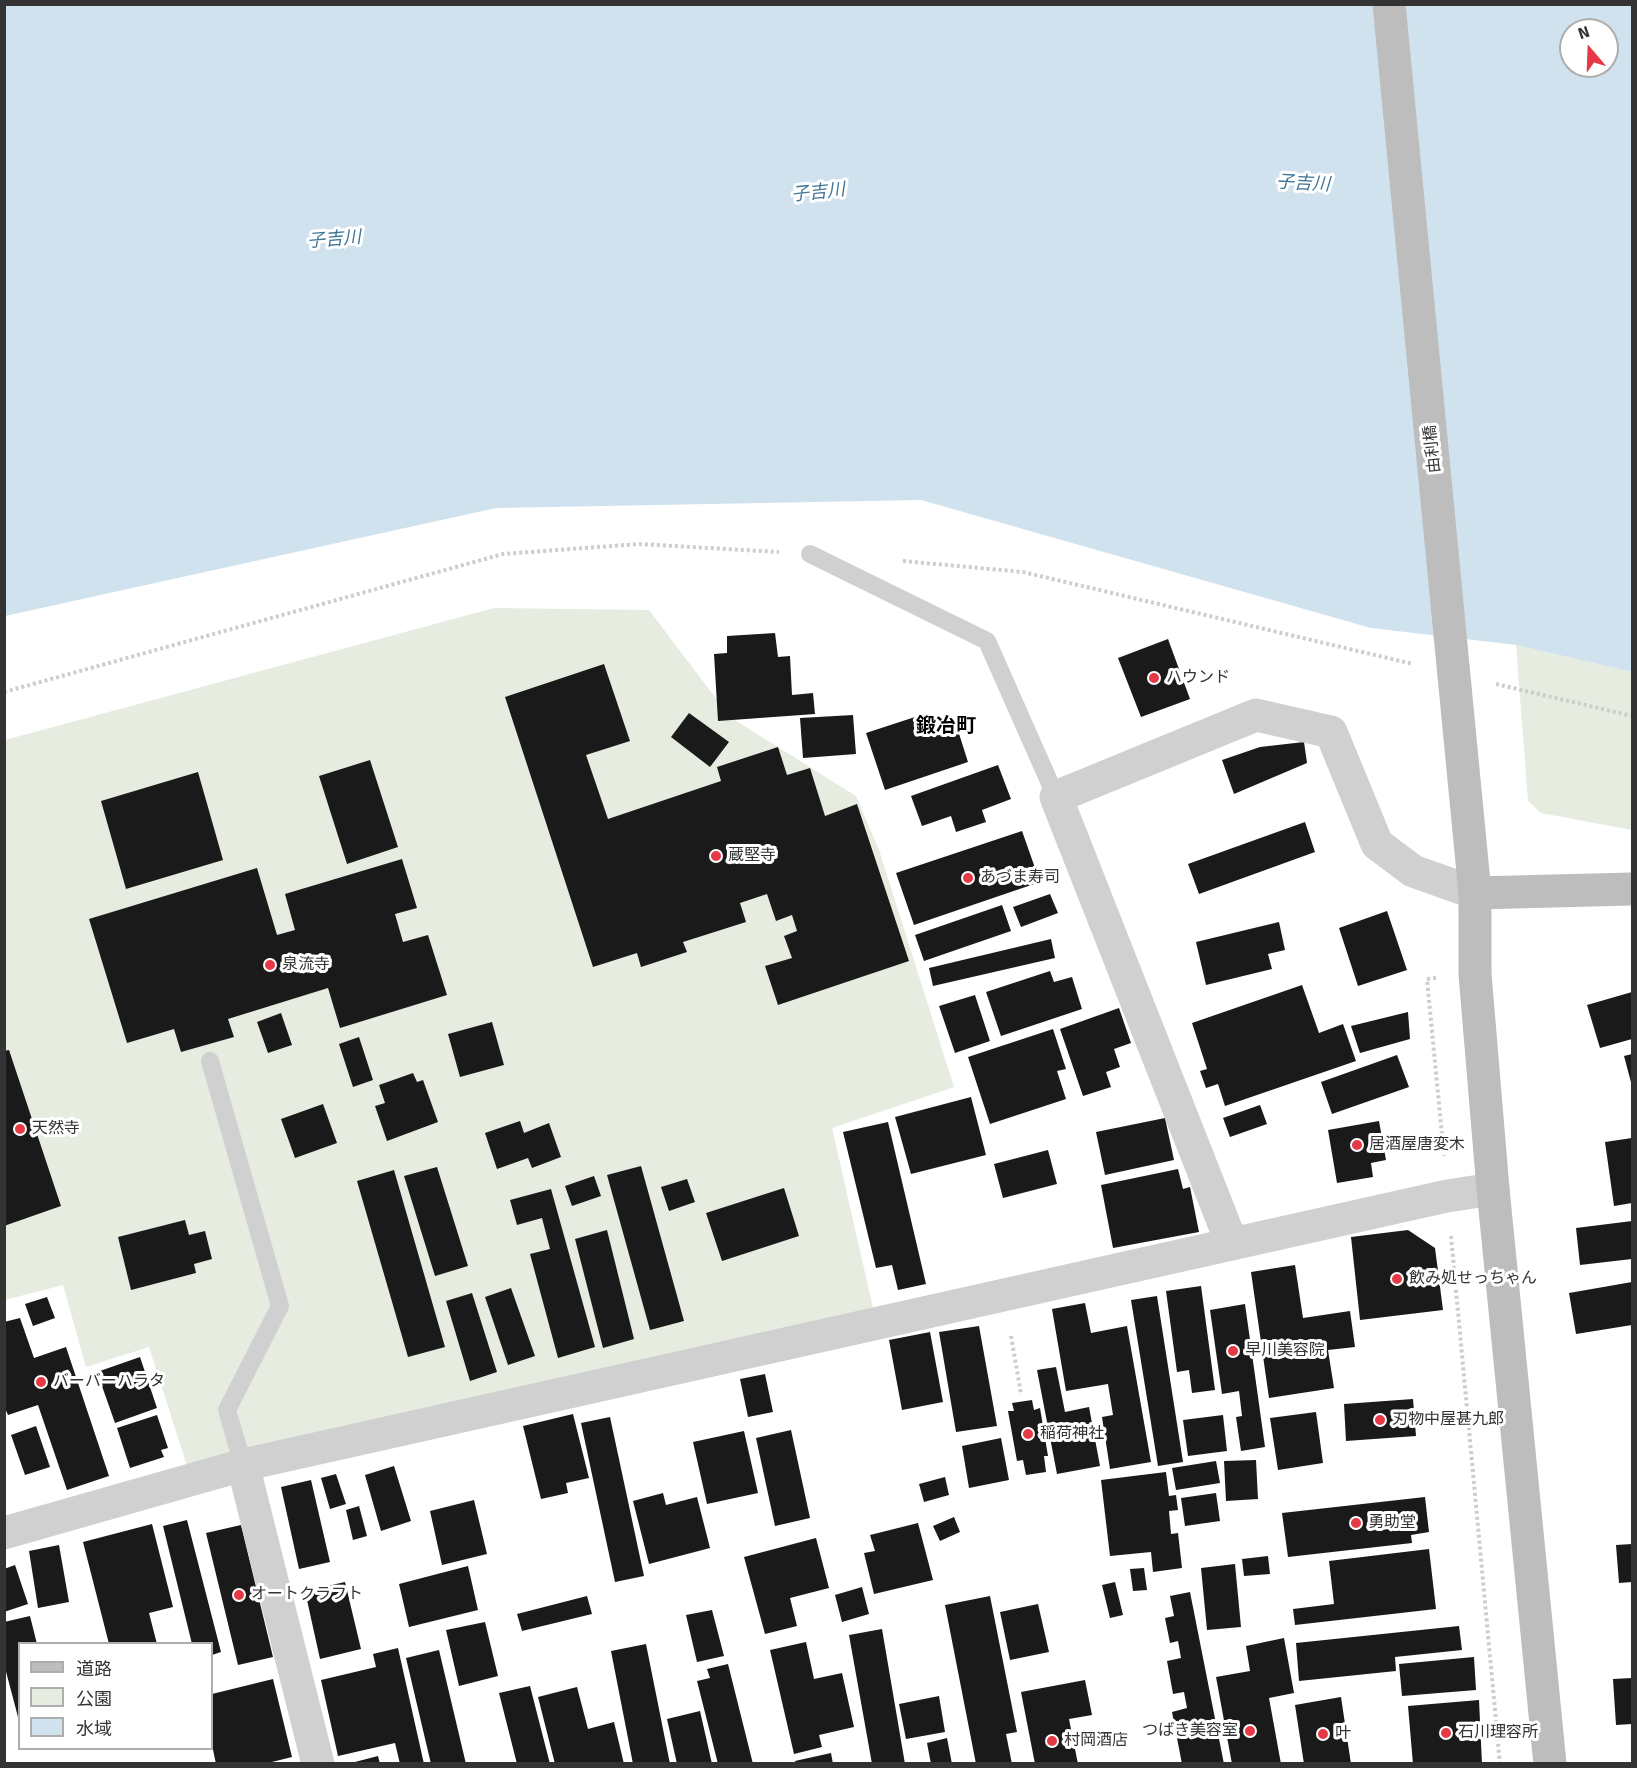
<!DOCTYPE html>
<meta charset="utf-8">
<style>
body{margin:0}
#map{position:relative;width:1637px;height:1768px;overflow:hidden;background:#fff;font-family:Signika,"Noto Sans JP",sans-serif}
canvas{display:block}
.frame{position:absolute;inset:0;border:6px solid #333;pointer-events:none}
.legend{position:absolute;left:18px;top:1642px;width:195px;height:108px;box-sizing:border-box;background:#fff;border:2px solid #adadad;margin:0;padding:8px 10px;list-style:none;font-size:18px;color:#333}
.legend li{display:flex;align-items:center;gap:12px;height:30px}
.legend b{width:30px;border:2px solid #adadad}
.north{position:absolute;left:1559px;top:18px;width:60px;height:60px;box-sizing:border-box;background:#fff;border:2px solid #adadad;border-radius:50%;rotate:341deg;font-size:16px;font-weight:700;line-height:24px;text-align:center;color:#333}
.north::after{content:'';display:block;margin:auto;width:21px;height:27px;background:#e63946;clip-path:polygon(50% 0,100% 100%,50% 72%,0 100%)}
</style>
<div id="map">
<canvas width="1637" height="1768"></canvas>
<div class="frame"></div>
<ul class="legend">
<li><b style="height:8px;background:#bdbdbd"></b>道路</li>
<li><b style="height:16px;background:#e6ecdf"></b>公園</li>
<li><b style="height:16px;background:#cfe2ee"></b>水域</li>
</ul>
<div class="north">N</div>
</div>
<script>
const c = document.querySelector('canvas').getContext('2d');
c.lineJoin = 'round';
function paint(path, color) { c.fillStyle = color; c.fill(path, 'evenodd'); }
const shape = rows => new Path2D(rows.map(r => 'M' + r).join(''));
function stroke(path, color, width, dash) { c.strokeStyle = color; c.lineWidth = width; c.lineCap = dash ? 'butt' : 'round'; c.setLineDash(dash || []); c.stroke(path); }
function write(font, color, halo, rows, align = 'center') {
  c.font = font + ' Signika,"Noto Sans JP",sans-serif'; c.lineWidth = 6; c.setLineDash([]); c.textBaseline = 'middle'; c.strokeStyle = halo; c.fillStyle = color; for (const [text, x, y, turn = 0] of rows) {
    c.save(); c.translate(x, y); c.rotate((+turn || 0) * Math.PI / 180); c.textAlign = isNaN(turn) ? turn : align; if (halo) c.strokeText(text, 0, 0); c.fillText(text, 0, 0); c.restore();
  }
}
paint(shape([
 [494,608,649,610,730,717,856,796,879,850,954,1087,832,1128,873,1308,187,1466,149,1347,86,1367,63,1285,5,1300,5,740],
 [1516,645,1632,672,1632,830,1541,813,1528,801]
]), '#e6ecdf');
paint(shape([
 [4,5,1632,5,1632,672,1516,645,1371,628,921,500,496,508,5,616],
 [1571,30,1607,30,1607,66,1571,66]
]), '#cfe2ee');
paint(shape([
 [775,633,778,657,790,656,792,695,813,693,815,714,718,721,714,654,727,653,727,636],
 [1168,639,1190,699,1141,717,1118,658],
 [604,664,630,741,586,755,608,819,721,781,717,767,778,747,787,775,810,768,825,816,857,804,909,961,778,1005,765,966,792,958,784,936,797,931,792,915,776,921,767,894,740,903,746,922,683,942,687,952,641,967,637,953,593,967,505,697],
 [689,713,729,742,710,767,671,737],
 [853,715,856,754,803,758,800,718],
 [918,716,924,731,955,721,968,762,885,790,866,733],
 [1304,742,1307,763,1234,794,1222,760,1260,747],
 [370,760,398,847,347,864,319,776],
 [998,765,1011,799,982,810,986,822,956,832,951,816,922,826,911,796],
 [198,772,223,860,126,889,101,801],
 [1305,822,1315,852,1199,894,1188,864],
 [1022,831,1040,882,914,925,896,873],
 [402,859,417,908,395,914,403,942,428,935,447,995,340,1028,328,988,228,1019,234,1037,181,1052,174,1029,127,1043,89,919,257,868,277,935,295,930,285,894],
 [1050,894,1058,913,1021,927,1013,907],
 [1002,905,1011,931,924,961,915,935],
 [1387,911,1407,970,1358,986,1339,928],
 [1279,922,1285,950,1268,954,1272,969,1206,985,1196,942],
 [1051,939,1055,958,933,986,929,968],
 [1050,971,1054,982,1072,977,1082,1009,1001,1036,986,992],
 [1302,985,1319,1033,1343,1024,1356,1061,1225,1106,1218,1084,1206,1088,1200,1071,1207,1069,1192,1023],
 [1632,992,1632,1039,1600,1048,1587,1005],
 [975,995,990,1041,955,1053,939,1006],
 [1119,1008,1131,1043,1114,1049,1120,1067,1106,1072,1111,1087,1083,1096,1060,1029],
 [1408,1012,1410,1039,1360,1053,1351,1026],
 [281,1013,292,1045,268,1053,257,1022],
 [492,1022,504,1065,460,1077,448,1034],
 [1053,1029,1066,1069,1057,1071,1066,1099,990,1124,968,1057],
 [359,1037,373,1080,353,1087,339,1044],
 [9,1050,61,1206,4,1226,4,1051],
 [1632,1054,1632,1086,1624,1056],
 [1397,1055,1409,1087,1332,1114,1321,1082],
 [413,1073,417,1082,423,1080,438,1122,387,1141,375,1106,385,1103,379,1085],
 [971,1097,986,1155,911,1174,895,1117],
 [323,1104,337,1143,295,1158,281,1119],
 [1260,1105,1267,1124,1230,1137,1223,1118],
 [1165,1118,1174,1160,1105,1175,1096,1132],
 [520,1121,524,1133,549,1123,561,1157,532,1168,528,1158,497,1169,485,1133],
 [1379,1121,1386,1160,1371,1163,1373,1177,1337,1183,1328,1130],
 [888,1122,926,1284,898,1290,892,1265,876,1268,843,1132],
 [1632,1138,1632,1203,1614,1206,1605,1142],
 [1048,1150,1057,1184,1003,1198,994,1164],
 [641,1166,684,1321,650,1330,607,1175],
 [437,1167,468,1266,435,1276,404,1176],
 [1178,1169,1183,1189,1190,1187,1199,1232,1113,1248,1101,1185],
 [394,1170,445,1347,408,1357,357,1181],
 [594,1176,601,1196,572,1206,565,1186],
 [687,1179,695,1202,669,1211,661,1187],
 [784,1188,799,1236,722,1261,706,1213],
 [551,1189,595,1347,558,1358,530,1254,550,1249,542,1218,517,1225,510,1200],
 [185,1220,189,1235,205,1231,212,1259,194,1264,196,1273,131,1290,118,1237],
 [1632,1221,1632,1259,1580,1265,1576,1228],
 [607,1230,634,1339,603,1348,575,1239],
 [1408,1230,1435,1248,1443,1310,1360,1320,1351,1237],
 [1295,1265,1303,1318,1350,1311,1355,1347,1328,1350,1334,1388,1269,1398,1251,1272],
 [1632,1282,1632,1325,1576,1334,1569,1293],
 [1201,1286,1215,1390,1192,1393,1189,1370,1177,1372,1166,1291],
 [511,1288,535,1356,508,1365,485,1297],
 [472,1293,497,1372,470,1381,446,1301],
 [1157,1296,1183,1462,1158,1466,1131,1300],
 [47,1297,55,1318,33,1326,25,1304],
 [1085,1303,1091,1333,1127,1326,1151,1462,1110,1469,1102,1417,1113,1415,1108,1384,1066,1391,1052,1309],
 [1245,1304,1265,1447,1241,1451,1236,1417,1242,1416,1239,1391,1222,1394,1210,1310],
 [20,1318,34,1358,66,1347,109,1476,67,1490,38,1405,8,1415,4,1406,4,1322],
 [979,1326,997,1426,956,1432,939,1332],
 [930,1332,943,1402,902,1410,889,1340],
 [140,1357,157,1408,115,1423,97,1372],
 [1056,1367,1065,1412,1089,1407,1100,1466,1057,1474,1037,1370],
 [765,1374,773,1412,748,1417,740,1379],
 [1413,1399,1416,1436,1346,1441,1344,1404],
 [1032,1400,1034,1410,1040,1408,1048,1456,1044,1456,1046,1472,1026,1475,1023,1460,1017,1461,1008,1411,1014,1411,1012,1403],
 [1316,1412,1323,1463,1278,1470,1270,1418],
 [573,1414,589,1478,566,1483,568,1493,541,1499,523,1426],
 [157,1415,168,1448,161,1450,164,1457,130,1468,117,1428],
 [1223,1415,1227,1451,1188,1456,1183,1420],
 [610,1417,644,1576,615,1582,581,1423],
 [36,1426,50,1467,25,1475,11,1435],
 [791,1430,810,1518,775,1526,756,1438],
 [744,1431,758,1493,707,1504,693,1442],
 [1001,1438,1009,1480,969,1488,962,1446],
 [1256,1460,1258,1499,1226,1501,1224,1461],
 [1216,1461,1220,1483,1176,1490,1172,1468],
 [394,1466,411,1521,381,1531,365,1475],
 [1166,1472,1169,1496,1176,1495,1178,1510,1169,1511,1171,1534,1178,1533,1182,1568,1153,1572,1151,1552,1110,1556,1101,1480],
 [336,1474,346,1504,330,1509,321,1478],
 [945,1477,949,1495,924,1502,919,1484],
 [311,1480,330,1562,299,1569,281,1487],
 [663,1493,666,1505,697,1497,710,1548,649,1564,633,1501],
 [1216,1493,1220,1521,1185,1526,1181,1498],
 [1425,1497,1429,1532,1411,1535,1412,1543,1288,1557,1282,1513],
 [474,1500,487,1554,442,1565,430,1511],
 [359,1506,367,1536,353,1540,346,1510],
 [954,1517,960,1532,940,1541,933,1526],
 [187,1520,221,1652,212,1655,212,1644,192,1644,163,1526],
 [918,1523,933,1580,874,1594,864,1553,875,1551,870,1535],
 [152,1524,173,1607,149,1613,157,1644,109,1644,83,1542],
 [241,1525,273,1657,238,1665,206,1533],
 [816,1538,829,1588,790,1598,797,1626,765,1634,744,1557],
 [1632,1544,1632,1582,1619,1583,1616,1545],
 [59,1545,69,1602,38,1608,29,1551],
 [1429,1549,1436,1609,1295,1625,1293,1609,1334,1604,1329,1561],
 [1268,1556,1270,1574,1244,1576,1242,1559],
 [1235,1564,1241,1627,1207,1630,1201,1568],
 [15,1565,28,1604,4,1612,4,1569],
 [468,1566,478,1610,409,1627,399,1584],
 [1144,1568,1147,1590,1133,1591,1130,1569],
 [345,1582,361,1649,320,1659,305,1591],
 [1115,1582,1123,1615,1110,1618,1102,1585],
 [862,1587,869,1614,842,1622,835,1595],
 [1190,1592,1224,1764,1182,1764,1172,1712,1187,1708,1184,1692,1173,1694,1167,1661,1181,1658,1178,1641,1170,1643,1165,1618,1174,1616,1170,1596],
 [587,1596,592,1614,522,1631,517,1614],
 [990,1596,1017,1732,1006,1734,1012,1764,976,1764,945,1605],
 [1038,1604,1049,1652,1010,1660,1000,1612],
 [712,1610,724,1656,697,1662,686,1615],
 [30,1616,37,1644,20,1644,18,1717,4,1664,4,1622],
 [485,1622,498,1676,459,1686,446,1630],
 [1459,1626,1462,1650,1395,1657,1396,1671,1299,1681,1296,1643],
 [882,1629,905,1764,872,1764,849,1635],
 [1284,1638,1294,1693,1269,1698,1281,1764,1232,1764,1216,1677,1250,1671,1246,1646],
 [806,1642,814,1679,842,1673,854,1727,819,1735,822,1747,794,1754,770,1650],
 [646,1644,670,1764,633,1764,611,1651],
 [398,1648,424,1764,400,1764,395,1743,338,1756,321,1680,376,1667,373,1654],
 [439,1650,466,1764,431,1764,406,1658],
 [1474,1657,1476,1690,1402,1696,1399,1664],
 [728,1664,753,1764,718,1764,697,1681,710,1678,707,1669],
 [1632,1678,1632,1724,1616,1725,1613,1679],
 [273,1679,292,1757,264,1764,216,1764,212,1745,212,1694],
 [1085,1680,1092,1715,1069,1719,1078,1764,1035,1764,1021,1692],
 [530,1686,550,1764,517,1764,499,1693],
 [577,1687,588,1729,614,1722,624,1764,555,1764,538,1697],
 [939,1696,945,1732,906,1739,899,1704],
 [1341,1697,1351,1764,1304,1764,1295,1705],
 [1479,1700,1482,1764,1413,1764,1408,1706],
 [700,1711,712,1764,677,1764,667,1719],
 [947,1738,952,1764,931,1764,927,1743],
 [831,1753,833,1764,796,1764,795,1761],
 [378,1756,380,1764,351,1764,351,1763]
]), '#1a1a1a');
stroke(shape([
 [903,561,1023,572,1413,664],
 [1496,684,1632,716],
 [4,692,503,554,639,544,779,552],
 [1436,978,1427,979,1444,1156],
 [1451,1236,1500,1764],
 [1011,1336,1021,1394]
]), '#cdcdcd', 4, [3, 3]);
stroke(shape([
 [810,554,987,641,1056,797],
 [210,1061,280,1306,227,1410,243,1465]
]), '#d0d0d0', 18);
stroke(shape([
 [1232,1244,1056,797,1256,715,1331,732,1377,844,1413,871,1475,893],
 [243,1465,318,1764],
 [4,1533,243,1465,1232,1244,1447,1196,1493,1189]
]), '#d0d0d0', 33);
stroke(shape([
 [1550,1764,1493,1189,1475,974,1475,893,1632,889]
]), '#bdbdbd', 33);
stroke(shape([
 [1389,4,1475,893]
]), '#bdbdbd', 33);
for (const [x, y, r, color] of [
 [1154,678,6,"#e63946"],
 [716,856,6,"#e63946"],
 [968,878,6,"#e63946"],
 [270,965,6,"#e63946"],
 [20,1129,6,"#e63946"],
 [1357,1145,6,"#e63946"],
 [1397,1279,6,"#e63946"],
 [1233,1351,6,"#e63946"],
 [41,1382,6,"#e63946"],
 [1380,1420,6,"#e63946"],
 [1028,1434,6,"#e63946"],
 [1356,1523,6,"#e63946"],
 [239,1595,6,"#e63946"],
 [1250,1731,6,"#e63946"],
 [1446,1733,6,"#e63946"],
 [1323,1734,6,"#e63946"],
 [1052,1741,6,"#e63946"]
]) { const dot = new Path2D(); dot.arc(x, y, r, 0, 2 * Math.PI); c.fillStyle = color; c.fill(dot); stroke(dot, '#fff', 2); }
write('16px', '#333', '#fff', [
 ["由利橋",1433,449,-96]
]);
write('16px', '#333', '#fff', [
 ["ハウンド",1166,678],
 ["蔵堅寺",728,856],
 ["あづま寿司",980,878],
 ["泉流寺",282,965],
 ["天然寺",32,1129],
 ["居酒屋唐変木",1369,1145],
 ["飲み処せっちゃん",1409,1279],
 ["早川美容院",1245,1351],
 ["バーバーハラタ",53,1382],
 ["刃物中屋甚九郎",1392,1420],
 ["稲荷神社",1040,1434],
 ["勇助堂",1368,1523],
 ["オートクラフト",251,1595],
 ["つばき美容室",1238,1731,"right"],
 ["石川理容所",1458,1733],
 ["叶",1335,1734],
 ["村岡酒店",1064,1741]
], 'left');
write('italic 18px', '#3f7597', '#fff', [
 ["子吉川",1303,184,3],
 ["子吉川",818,193,-6],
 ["子吉川",334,240,-5]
]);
write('bold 20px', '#000', '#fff', [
 ["鍛冶町",946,727]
]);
</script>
